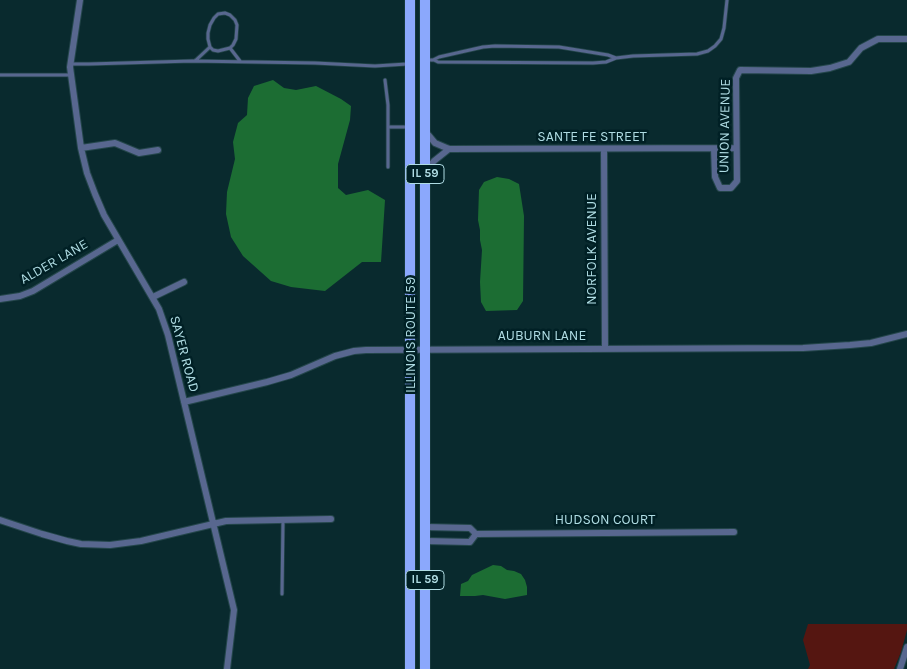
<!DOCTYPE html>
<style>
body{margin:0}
canvas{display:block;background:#092a2e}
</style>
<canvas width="907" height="669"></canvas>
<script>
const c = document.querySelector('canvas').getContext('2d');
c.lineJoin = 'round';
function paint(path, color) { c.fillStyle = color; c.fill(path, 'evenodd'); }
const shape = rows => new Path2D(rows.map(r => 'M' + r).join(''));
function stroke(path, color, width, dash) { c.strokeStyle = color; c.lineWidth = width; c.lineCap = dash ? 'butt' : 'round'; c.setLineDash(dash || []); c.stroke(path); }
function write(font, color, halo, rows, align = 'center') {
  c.font = font + ' Karla,sans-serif'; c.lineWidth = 5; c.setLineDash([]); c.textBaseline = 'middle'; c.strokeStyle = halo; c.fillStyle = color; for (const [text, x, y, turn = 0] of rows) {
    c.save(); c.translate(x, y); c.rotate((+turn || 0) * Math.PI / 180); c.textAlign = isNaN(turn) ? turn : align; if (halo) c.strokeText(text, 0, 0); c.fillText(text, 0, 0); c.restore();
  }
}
paint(shape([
 [808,624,907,624,907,630,901,652,894,669,808,669,810,665,803,640]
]), '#551611');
paint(shape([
 [273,80,284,88,296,90,316,86,341,99,351,106,350,120,338,164,338,188,346,195,368,190,385,200,381,262,362,262,325,291,291,287,271,281,243,256,231,237,226,214,227,192,235,159,233,142,238,123,247,115,248,98,254,86],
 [497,177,509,179,519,184,524,216,523,301,517,310,486,311,481,302,480,282,482,250,480,240,480,230,478,220,479,190,484,182],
 [493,565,501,566,507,570,514,571,521,574,525,580,527,587,527,595,505,599,483,595,475,596,460,596,461,584,468,581,472,575]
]), '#1c6d33');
const lane = shape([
 [225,13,230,15,235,20,237,25,236,39,233,45,230,48,218,51,213,50,210,47,208,39,208,33,210,25,214,18,218,14,225,13],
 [230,48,240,61],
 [428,60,433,60,439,57,483,47,495,46,559,47,608,55,616,58,633,56,697,54,708,51,715,46,721,39,724,28,727,0],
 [434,60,438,62,593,63,606,62,616,58],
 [195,61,210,47],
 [71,64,89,64,192,61,315,63,375,66,407,64],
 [0,75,70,75],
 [385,80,388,105,388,167],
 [389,127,407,127],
 [282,594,283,521]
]);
const street = shape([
 [80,0,70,67,81,148,87,173,95,194,104,215,159,309,168,335,234,610,227,669],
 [425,131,435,143,449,149,736,148],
 [81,148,115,143,139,153,158,150],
 [714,149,715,177,720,188,731,188,737,181,736,78,740,70,811,71,830,68,849,62,861,48,878,39,907,39],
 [604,150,605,348],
 [426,171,434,161,449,149],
 [153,297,184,282],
 [0,299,20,296,33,291,118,240],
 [184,402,267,382,291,375,335,356,354,351,366,350,803,348,850,345,871,343,907,334],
 [0,520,42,534,67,541,81,544,110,545,141,541,226,521,331,519],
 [425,527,470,528,476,534],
 [476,534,734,532],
 [425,541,470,542,476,534],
 [900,669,907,647]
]);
const primary = shape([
 [410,0,410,669],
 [425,0,425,669]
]);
stroke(lane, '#24464b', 4.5);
stroke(street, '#24464b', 8);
stroke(primary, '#24464b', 11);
stroke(lane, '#58678f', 3);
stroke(street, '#58678f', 6);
stroke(primary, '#8ba8fc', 10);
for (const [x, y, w] of [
 [425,174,38],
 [425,580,38]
]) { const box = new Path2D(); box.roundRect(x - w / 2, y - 9.5, w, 19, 4); c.fillStyle = '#002025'; c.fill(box); stroke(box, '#afdce3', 1); }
write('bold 12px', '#afdce3', null, [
 ["IL 59",425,174],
 ["IL 59",425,580]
]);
write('14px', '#afdce3', '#002025', [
 ["UNION AVENUE",725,126,-89],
 ["SANTE FE STREET",592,137],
 ["NORFOLK AVENUE",592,249,-90],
 ["ALDER LANE",54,262,-30],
 ["ILLINOIS ROUTE 59",411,335,-90],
 ["AUBURN LANE",542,336],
 ["SAYER ROAD",184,354,75],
 ["HUDSON COURT",605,520]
]);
</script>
